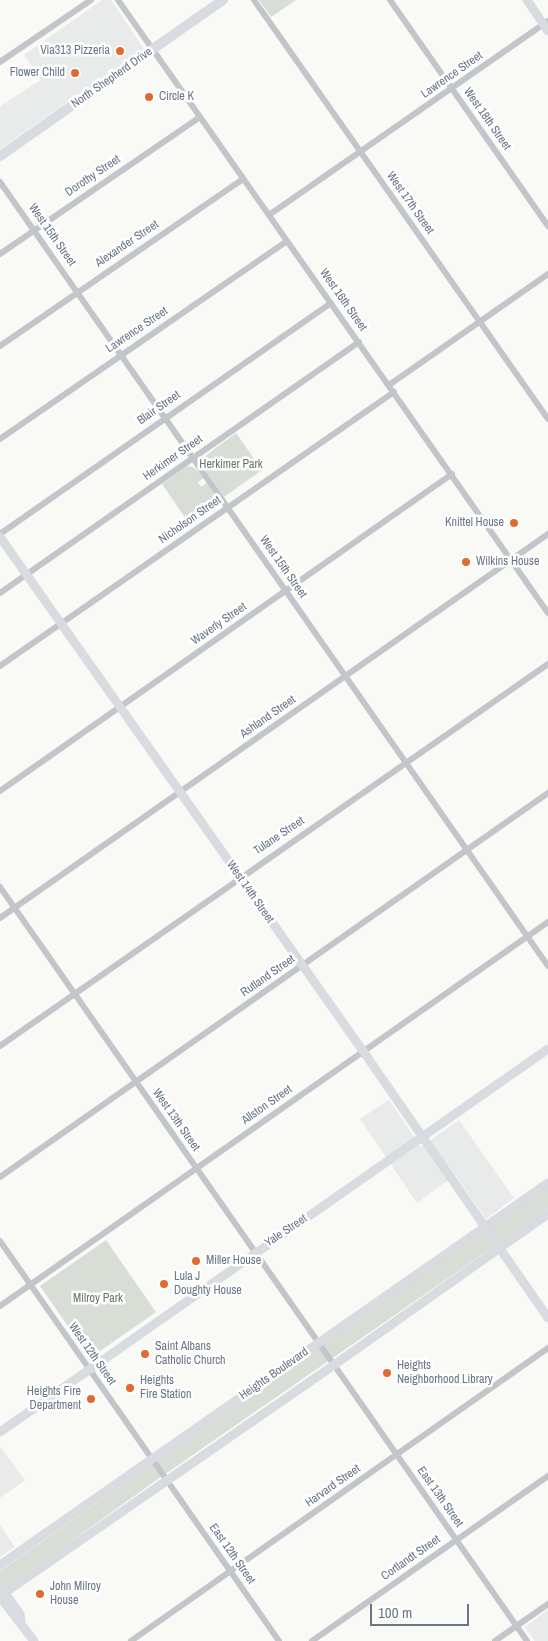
<!DOCTYPE html>
<style>
body{margin:0}
#map{position:relative;width:548px;height:1641px;overflow:hidden;background:#f9f9f6;font-family:"Archivo Narrow",sans-serif}
canvas{display:block}
.scale{position:absolute;left:370px;top:1604px;width:99px;height:22px;box-sizing:border-box;border:2px solid #687687;border-top:0;padding-left:6px;font-size:15px;line-height:18px;white-space:nowrap;color:#687687;-webkit-text-stroke:4px #fff;paint-order:stroke}
</style>
<div id="map">
<canvas width="548" height="1641"></canvas>
<div class="scale">100 m</div>
</div>
<script>
const c = document.querySelector('canvas').getContext('2d');
c.lineJoin = 'round';
function paint(path, color) { c.fillStyle = color; c.fill(path, 'evenodd'); }
const shape = rows => new Path2D(rows.map(r => 'M' + r).join(''));
function stroke(path, color, width, dash) { c.strokeStyle = color; c.lineWidth = width; c.lineCap = dash ? 'butt' : 'round'; c.setLineDash(dash || []); c.stroke(path); }
function write(font, color, halo, rows, align = 'center') {
  c.font = font + ' "Archivo Narrow",sans-serif'; c.lineWidth = 5; c.setLineDash([]); c.textBaseline = 'middle'; c.strokeStyle = halo; c.fillStyle = color; for (const [text, x, y, turn = 0] of rows) {
    c.save(); c.translate(x, y); c.rotate((+turn || 0) * Math.PI / 180); c.textAlign = isNaN(turn) ? turn : align; if (halo) c.strokeText(text, 0, 0); c.fillText(text, 0, 0); c.restore();
  }
}
paint(shape([
 [102,0,111,0,144,49,0,149,0,106,41,80,24,55],
 [389,1100,421,1147,459,1120,514,1198,486,1219,455,1175,417,1203,360,1119],
 [0,1446,25,1480,0,1498],
 [0,1525,15,1547,0,1557],
 [548,1610,548,1641,535,1641,525,1627]
]), '#e9ebea');
paint(shape([
 [259,0,296,0,271,17],
 [236,433,262,470,224,497,202,465,201,459],
 [187,466,193,467,200,473,204,478,198,482,201,487,207,483,219,501,188,522,162,484],
 [548,1187,548,1209,158,1479,0,1592,0,1571],
 [106,1240,156,1312,90,1358,40,1286]
]), '#d8ded6');
stroke(shape([
 [118,0,548,613],
 [254,0,548,419],
 [390,0,548,226],
 [0,62,91,0],
 [0,182,548,966],
 [269,215,548,21],
 [0,254,200,117],
 [0,346,243,179],
 [389,385,548,274],
 [0,439,287,241],
 [0,534,331,303],
 [0,593,359,342],
 [0,666,394,392],
 [0,791,452,474],
 [0,887,527,1641],
 [0,918,548,534],
 [0,1046,548,664],
 [0,1177,548,793],
 [0,1241,279,1641],
 [0,1306,548,922],
 [131,1641,548,1348],
 [312,1641,548,1476],
 [495,1641,548,1604]
]), '#c2c6ca', 6);
stroke(shape([
 [527,0,548,31],
 [0,537,363,1051,548,1318],
 [0,1432,548,1049],
 [0,1565,548,1183],
 [0,1586,20,1614,21,1621],
 [0,1596,334,1365,548,1214],
 [0,1597,34,1641]
]), '#d8dbdf', 9);
stroke(shape([
 [0,156,223,0]
]), '#d8dbdf', 10);
for (const [x, y, r, color] of [
 [120,51,5,"#e06a2f"],
 [75,73,5,"#e06a2f"],
 [149,97,5,"#e06a2f"],
 [514,523,5,"#e06a2f"],
 [466,562,5,"#e06a2f"],
 [196,1261,5,"#e06a2f"],
 [164,1284,5,"#e06a2f"],
 [145,1354,5,"#e06a2f"],
 [387,1373,5,"#e06a2f"],
 [130,1388,5,"#e06a2f"],
 [91,1399,5,"#e06a2f"],
 [40,1594,5,"#e06a2f"]
]) { const dot = new Path2D(); dot.arc(x, y, r, 0, 2 * Math.PI); c.fillStyle = color; c.fill(dot); stroke(dot, '#fff', 2); }
write('12px', '#687687', '#fff', [
 ["Via313 Pizzeria",110,51,"right"],
 ["Flower Child",65,73,"right"],
 ["Circle K",159,97],
 ["Knittel House",504,523,"right"],
 ["Wilkins House",476,562],
 ["Miller House",206,1261],
 ["Lula J",174,1277],
 ["Doughty House",174,1291],
 ["Saint Albans",155,1347],
 ["Catholic Church",155,1361],
 ["Heights",397,1366],
 ["Neighborhood Library",397,1380],
 ["Heights",140,1381],
 ["Fire Station",140,1395],
 ["Heights Fire",81,1392,"right"],
 ["Department",81,1406,"right"],
 ["John Milroy",50,1587],
 ["House",50,1601]
], 'left');
write('12px', '#687687', '#fff', [
 ["Lawrence Street",452,75,-35],
 ["North Shepherd Drive",112,78,-35],
 ["West 18th Street",487,119,55],
 ["Dorothy Street",93,176,-34],
 ["West 17th Street",410,203,55],
 ["West 15th Street",52,235,55],
 ["Alexander Street",127,244,-34],
 ["West 16th Street",343,300,55],
 ["Lawrence Street",137,330,-34],
 ["Blair Street",159,408,-35],
 ["Herkimer Street",173,458,-35],
 ["Nicholson Street",190,520,-35],
 ["West 15th Street",283,567,55],
 ["Waverly Street",219,624,-35],
 ["Ashland Street",268,717,-35],
 ["Tulane Street",279,836,-34],
 ["West 14th Street",250,892,55],
 ["Rutland Street",268,976,-35],
 ["Allston Street",267,1105,-35],
 ["West 13th Street",176,1120,55],
 ["Yale Street",286,1231,-34],
 ["West 12th Street",92,1354,55],
 ["Heights Boulevard",274,1374,-35],
 ["Harvard Street",333,1486,-35],
 ["East 13th Street",440,1497,55],
 ["East 12th Street",232,1554,55],
 ["Cortlandt Street",411,1558,-35]
]);
write('12px', '#657963', '#fff', [
 ["Herkimer Park",231,465],
 ["Milroy Park",98,1299]
]);
</script>
